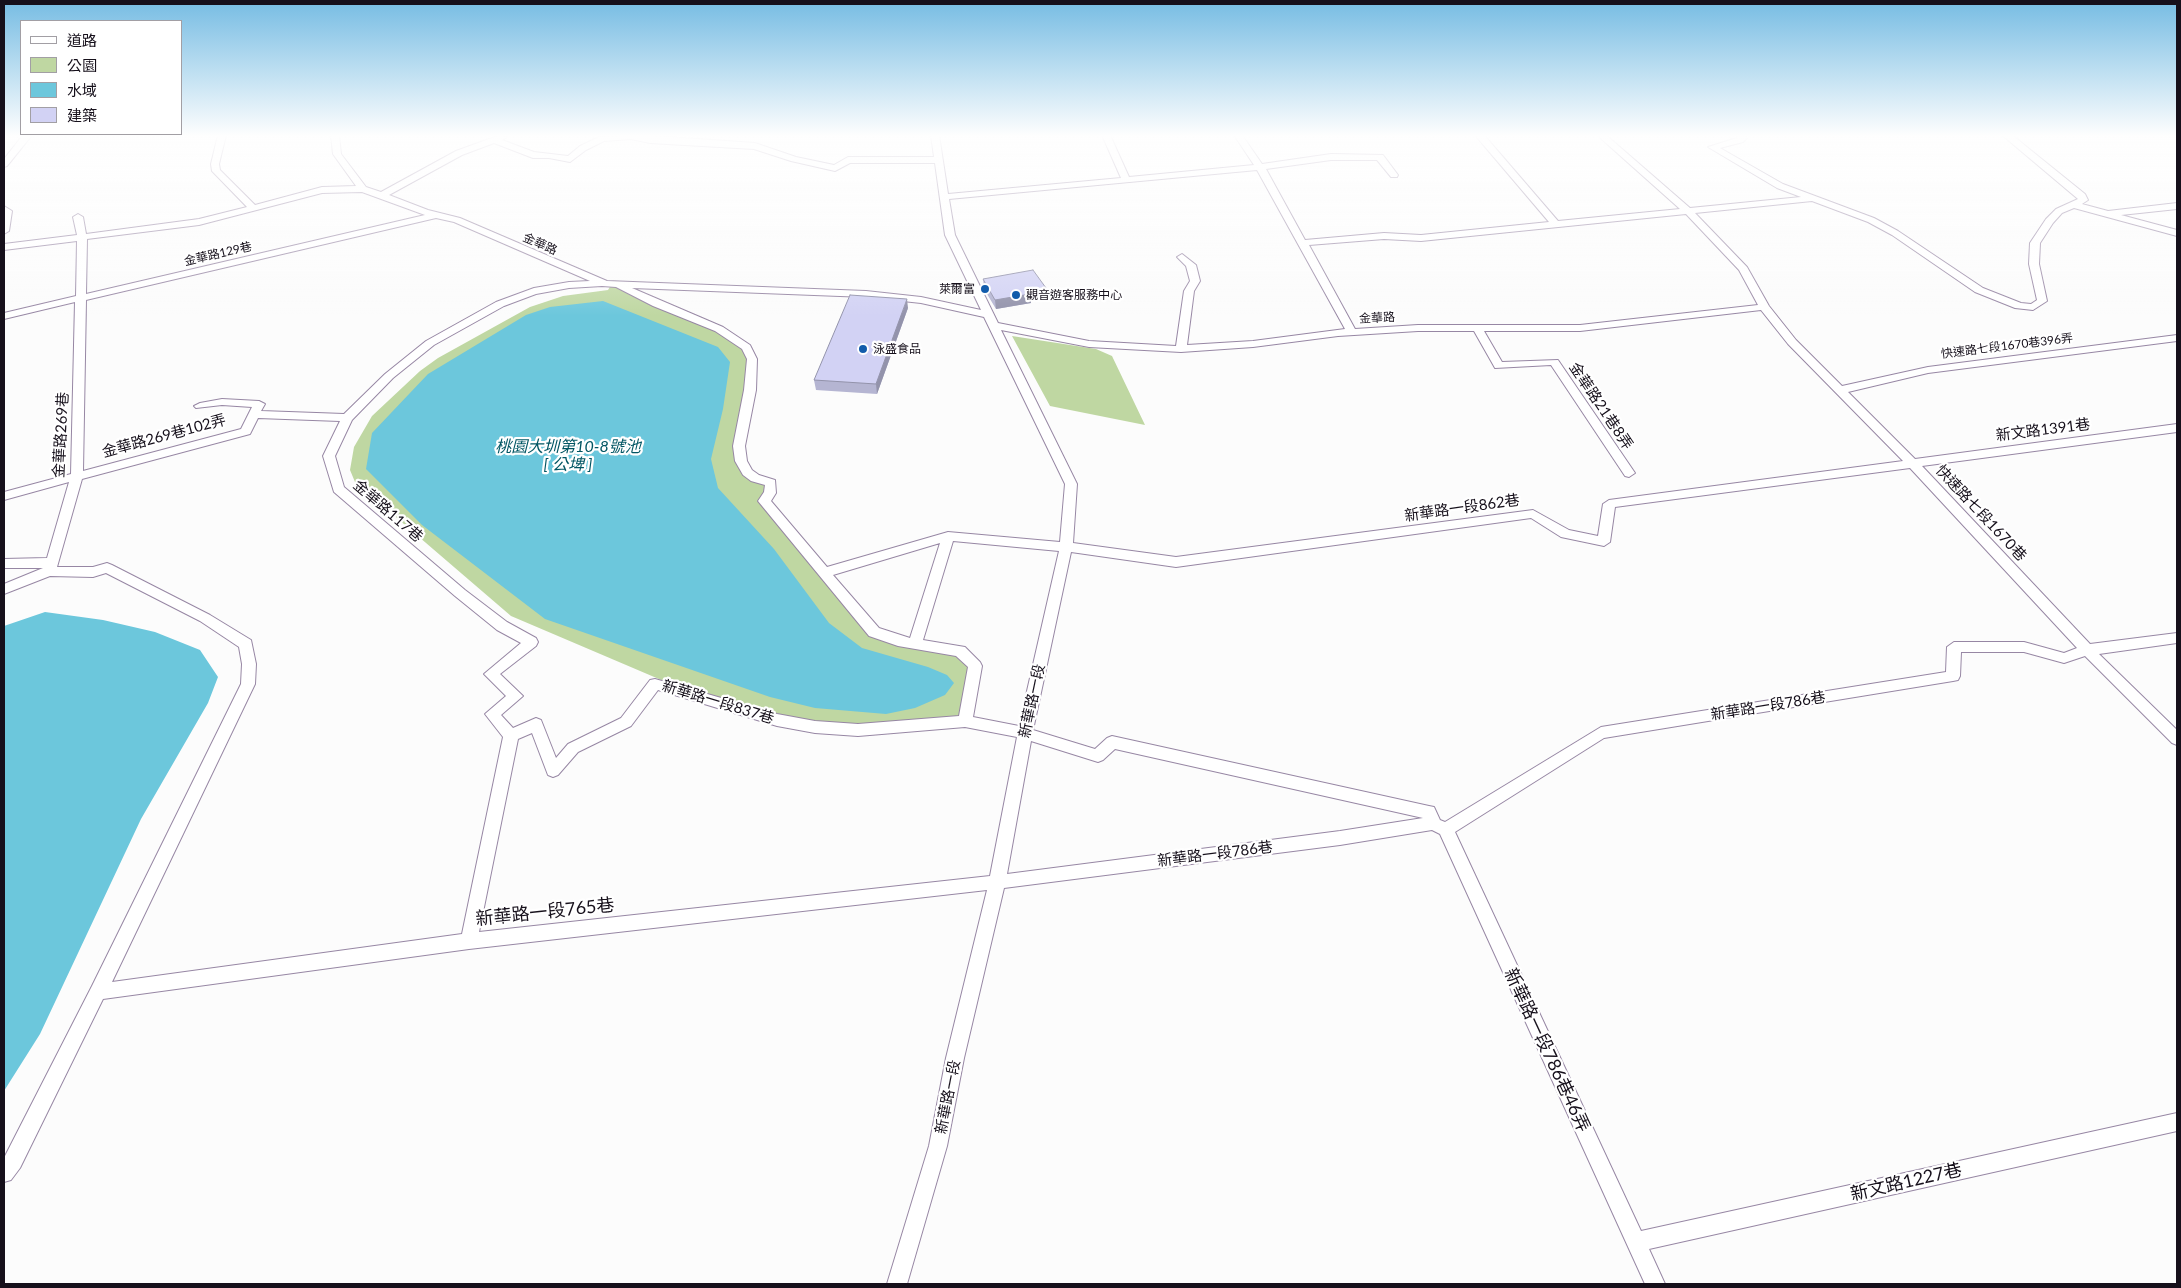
<!DOCTYPE html>
<meta charset="utf-8">
<style>
body{margin:0}
#map{position:relative;width:2181px;height:1288px;overflow:hidden;background:#fcfcfc;font-family:Lato,"Noto Sans TC",sans-serif}
canvas{display:block}
.frame{position:absolute;inset:0;border:5px solid #16101b;pointer-events:none}
.legend{position:absolute;left:20px;top:20px;width:162px;height:115px;box-sizing:border-box;background:#fff;border:1px solid #a29fa4;margin:0;padding:6px 9px;list-style:none;font-size:15px;color:#16101b}
.legend li{display:flex;align-items:center;gap:10px;height:25px}
.legend b{width:25px;border:1px solid #a29fa4}
</style>
<div id="map">
<canvas width="2181" height="1288"></canvas>
<div class="frame"></div>
<ul class="legend">
<li><b style="height:6px;background:#fff"></b>道路</li>
<li><b style="height:14px;background:#bfd7a2"></b>公園</li>
<li><b style="height:14px;background:#6cc7dc"></b>水域</li>
<li><b style="height:14px;background:#d2d2f4"></b>建築</li>
</ul>
</div>
<script>
const c = document.querySelector('canvas').getContext('2d');
c.lineJoin = 'round';
function paint(path, color) { c.fillStyle = color; c.fill(path, 'evenodd'); }
const shape = rows => new Path2D(rows.map(r => 'M' + r).join(''));
function stroke(path, color, width, dash) { c.strokeStyle = color; c.lineWidth = width; c.lineCap = dash ? 'butt' : 'round'; c.setLineDash(dash || []); c.stroke(path); }
function write(font, color, halo, rows, align = 'center') {
  c.font = font + ' Lato,"Noto Sans TC",sans-serif'; c.lineWidth = 4.5; c.setLineDash([]); c.textBaseline = 'middle'; c.strokeStyle = halo; c.fillStyle = color; for (const [text, x, y, turn = 0] of rows) {
    c.save(); c.translate(x, y); c.rotate((+turn || 0) * Math.PI / 180); c.textAlign = isNaN(turn) ? turn : align; if (halo) c.strokeText(text, 0, 0); c.fillText(text, 0, 0); c.restore();
  }
}
paint(shape([
 [611,285,625,286,738,340,751,359,740,462,769,484,763,502,873,632,968,659,979,671,968,722,814,726,673,685,511,616,355,482,350,470,354,447,372,416,420,371,438,358,530,307,563,296,608,290],
 [1012,336,1096,349,1112,356,1145,425,1050,406]
]), '#bfd7a2');
paint(shape([
 [603,301,718,347,730,362,723,409,711,459,718,488,774,549,829,623,862,648,928,667,947,675,954,683,945,695,915,708,886,714,815,708,770,697,545,619,422,525,366,469,372,433,428,374,526,315,550,307],
 [45,612,103,620,155,632,200,650,218,677,208,703,141,819,40,1034,4,1091,4,626]
]), '#6cc7dc');
const minor = shape([
 [23,135,32,135,7,166,4,167,4,159,23,135],
 [218,135,226,135,219,164,220,170,255,205,322,187,356,186,333,154,331,135,339,135,341,154,366,187,381,192,456,151,500,135,507,137,502,140,534,152,568,156,580,146,599,137,640,135,755,143,796,157,834,165,848,157,934,157,931,135,939,135,948,194,1121,178,1102,135,1110,135,1129,177,1254,165,1234,135,1242,135,1262,164,1331,154,1383,155,1398,175,1397,177,1391,177,1377,160,1331,160,1266,169,1305,240,1384,233,1421,235,1549,222,1475,135,1484,135,1558,221,1680,209,1597,135,1606,135,1690,208,1801,197,1777,188,1708,147,1737,138,1737,135,1745,135,1747,138,1743,142,1720,148,1783,184,1874,218,1898,231,1983,288,2021,303,2031,304,2037,300,2029,264,2030,243,2046,219,2056,209,2078,199,2002,135,2012,135,2085,194,2088,200,2082,204,2108,211,2177,203,2177,209,2121,215,2177,230,2177,236,2074,208,2062,213,2053,223,2040,243,2039,264,2047,301,2033,310,2015,308,1975,292,1892,235,1868,222,1812,201,1695,213,1747,267,1769,306,1796,340,1842,386,1928,367,2177,335,2177,341,1928,373,1848,392,1915,459,2177,424,2177,432,1922,466,2090,644,2177,633,2177,643,2099,654,2177,730,2177,745,2172,743,2085,656,2064,663,2024,652,1961,652,1960,676,1958,680,1953,681,1604,738,1455,832,1641,1231,2177,1113,2177,1131,1649,1249,1665,1284,1645,1284,1440,834,1432,830,1340,845,1004,888,964,1058,947,1146,907,1284,887,1284,929,1146,946,1058,987,890,469,949,103,999,20,1168,11,1180,4,1182,4,1158,92,986,241,684,242,664,239,647,200,621,106,573,93,577,50,576,4,594,4,584,43,568,4,568,4,559,47,558,69,482,4,500,4,492,71,474,75,302,4,319,4,313,76,296,77,241,4,250,4,244,77,235,73,217,78,214,83,217,86,234,199,219,247,207,212,171,211,164,218,135],
 [631,139,650,143,754,149,791,161,835,171,850,163,935,163,945,235,981,310,921,297,866,291,607,281,460,218,428,210,389,195,462,155,494,143,533,158,549,158,570,162,586,150,604,141,631,139],
 [1257,170,1345,329,1253,341,1187,345,1194,291,1200,281,1196,265,1182,254,1177,257,1186,266,1190,281,1184,291,1176,346,1089,341,998,323,955,235,949,199,1257,170],
 [362,192,425,215,86,294,87,239,199,225,322,193,362,192],
 [1686,214,1739,270,1758,305,1580,325,1418,325,1355,329,1309,245,1384,239,1421,241,1686,214],
 [436,218,454,222,590,281,569,282,534,288,496,302,426,341,385,374,344,414,261,411,265,404,259,401,222,399,200,403,194,406,196,408,222,405,252,407,241,429,83,471,86,300,436,218],
 [602,286,616,287,653,306,715,331,742,349,747,359,744,390,733,446,735,461,743,475,751,481,765,485,764,492,758,501,869,636,898,646,956,656,968,667,959,716,858,724,815,721,777,714,655,679,650,680,621,718,568,744,556,758,541,720,536,718,513,728,501,715,523,696,500,674,536,646,538,642,536,638,507,622,465,590,344,487,335,456,352,420,393,378,434,345,504,306,536,294,569,288,602,286],
 [632,288,866,297,921,303,984,317,1065,484,1060,542,948,532,827,567,771,501,776,493,775,480,759,475,752,470,747,461,745,446,756,390,757,359,750,345,723,327,632,288],
 [1761,310,1788,344,1903,461,1609,500,1603,504,1598,536,1569,530,1533,510,1176,557,1073,543,1077,484,1001,330,1089,347,1181,352,1253,347,1338,336,1418,331,1474,331,1495,368,1551,365,1625,476,1629,477,1635,473,1558,360,1502,362,1484,331,1580,331,1761,310],
 [258,418,340,421,323,456,334,492,455,596,497,630,521,643,484,674,506,696,485,714,503,737,462,934,112,982,255,684,256,664,251,640,210,615,112,565,107,563,93,567,57,567,82,479,250,434,258,418],
 [1910,468,2077,648,2064,653,2024,642,1954,642,1947,647,1946,672,1601,727,1445,822,1440,820,1434,807,1429,806,1112,736,1107,738,1095,749,1033,730,1071,552,1176,567,1531,518,1561,537,1604,546,1610,542,1615,507,1910,468],
 [953,541,1059,551,1019,726,973,717,982,666,980,662,965,647,923,640,953,541],
 [940,543,910,638,879,628,833,575,940,543],
 [658,690,777,726,815,733,858,736,965,727,1017,737,990,876,479,932,518,739,532,733,548,775,553,777,558,775,578,752,631,726,658,690],
 [1031,741,1098,762,1103,760,1115,749,1423,818,1340,831,1007,874,1031,741],
 [4,206,12,211,9,231,4,234,4,206]
]);
stroke(minor, '#9787a4', 2);
paint(minor, '#fff');
paint(shape([
 [983,279,1046,288,1046,298,1031,301,1031,303,996,309,984,289],
 [908,308,877,394,816,390,814,380]
]), '#b5b5d2');
paint(shape([
 [1046,288,1046,298,1031,301,1031,303,996,309,995,300,1029,291],
 [907,299,908,308,877,394,876,384]
]), '#9393ab');
const building = shape([
 [1033,270,1046,288,1029,291,1030,294,995,300,983,279,1033,270],
 [850,295,907,299,876,384,814,380,850,295]
]);
paint(building, '#d2d2f4');
stroke(building, '#9393ab', 1);
const sky = c.createLinearGradient(0, 0, 0, 316);
sky.addColorStop(0, '#76bce3');
sky.addColorStop(0.43, '#fefefe');
sky.addColorStop(1, '#fefefe00');
c.fillStyle = sky;
c.fillRect(0, 0, 2181, 316);
for (const [x, y, r, color] of [
 [985,289,5,"#125cab"],
 [1016,295,5,"#125cab"],
 [863,349,5,"#125cab"]
]) { const dot = new Path2D(); dot.arc(x, y, r, 0, 2 * Math.PI); c.fillStyle = color; c.fill(dot); stroke(dot, '#fff', 2); }
write('12px', '#16101b', '#fff', [
 ["金華路",540,244,24],
 ["金華路129巷",218,254,-13],
 ["金華路",1377,318,-3],
 ["快速路七段1670巷396弄",2007,346,-7]
]);
write('12px', '#16101b', '#fff', [
 ["萊爾富",975,289,"right"],
 ["觀音遊客服務中心",1026,295],
 ["泳盛食品",873,349]
], 'left');
write('15px', '#16101b', '#fff', [
 ["金華路21巷8弄",1601,406,56],
 ["新文路1391巷",2043,430,-7],
 ["金華路269巷",61,435,-87],
 ["金華路269巷102弄",164,436,-15],
 ["新華路一段862巷",1462,508,-8],
 ["金華路117巷",388,511,41],
 ["快速路七段1670巷",1981,513,47],
 ["新華路一段",1032,701,-78],
 ["新華路一段837巷",718,702,17],
 ["新華路一段786巷",1768,706,-9],
 ["新華路一段786巷",1215,854,-7],
 ["新華路一段",948,1097,-79]
]);
write('italic 16px', '#005563', '#fff', [
 ["桃園大圳第10-8號池",568,447],
 ["[ 公埤 ]",568,465]
]);
write('18px', '#16101b', '#fff', [
 ["新華路一段765巷",545,912,-6],
 ["新華路一段786巷46弄",1547,1050,65],
 ["新文路1227巷",1906,1182,-13]
]);
</script>
